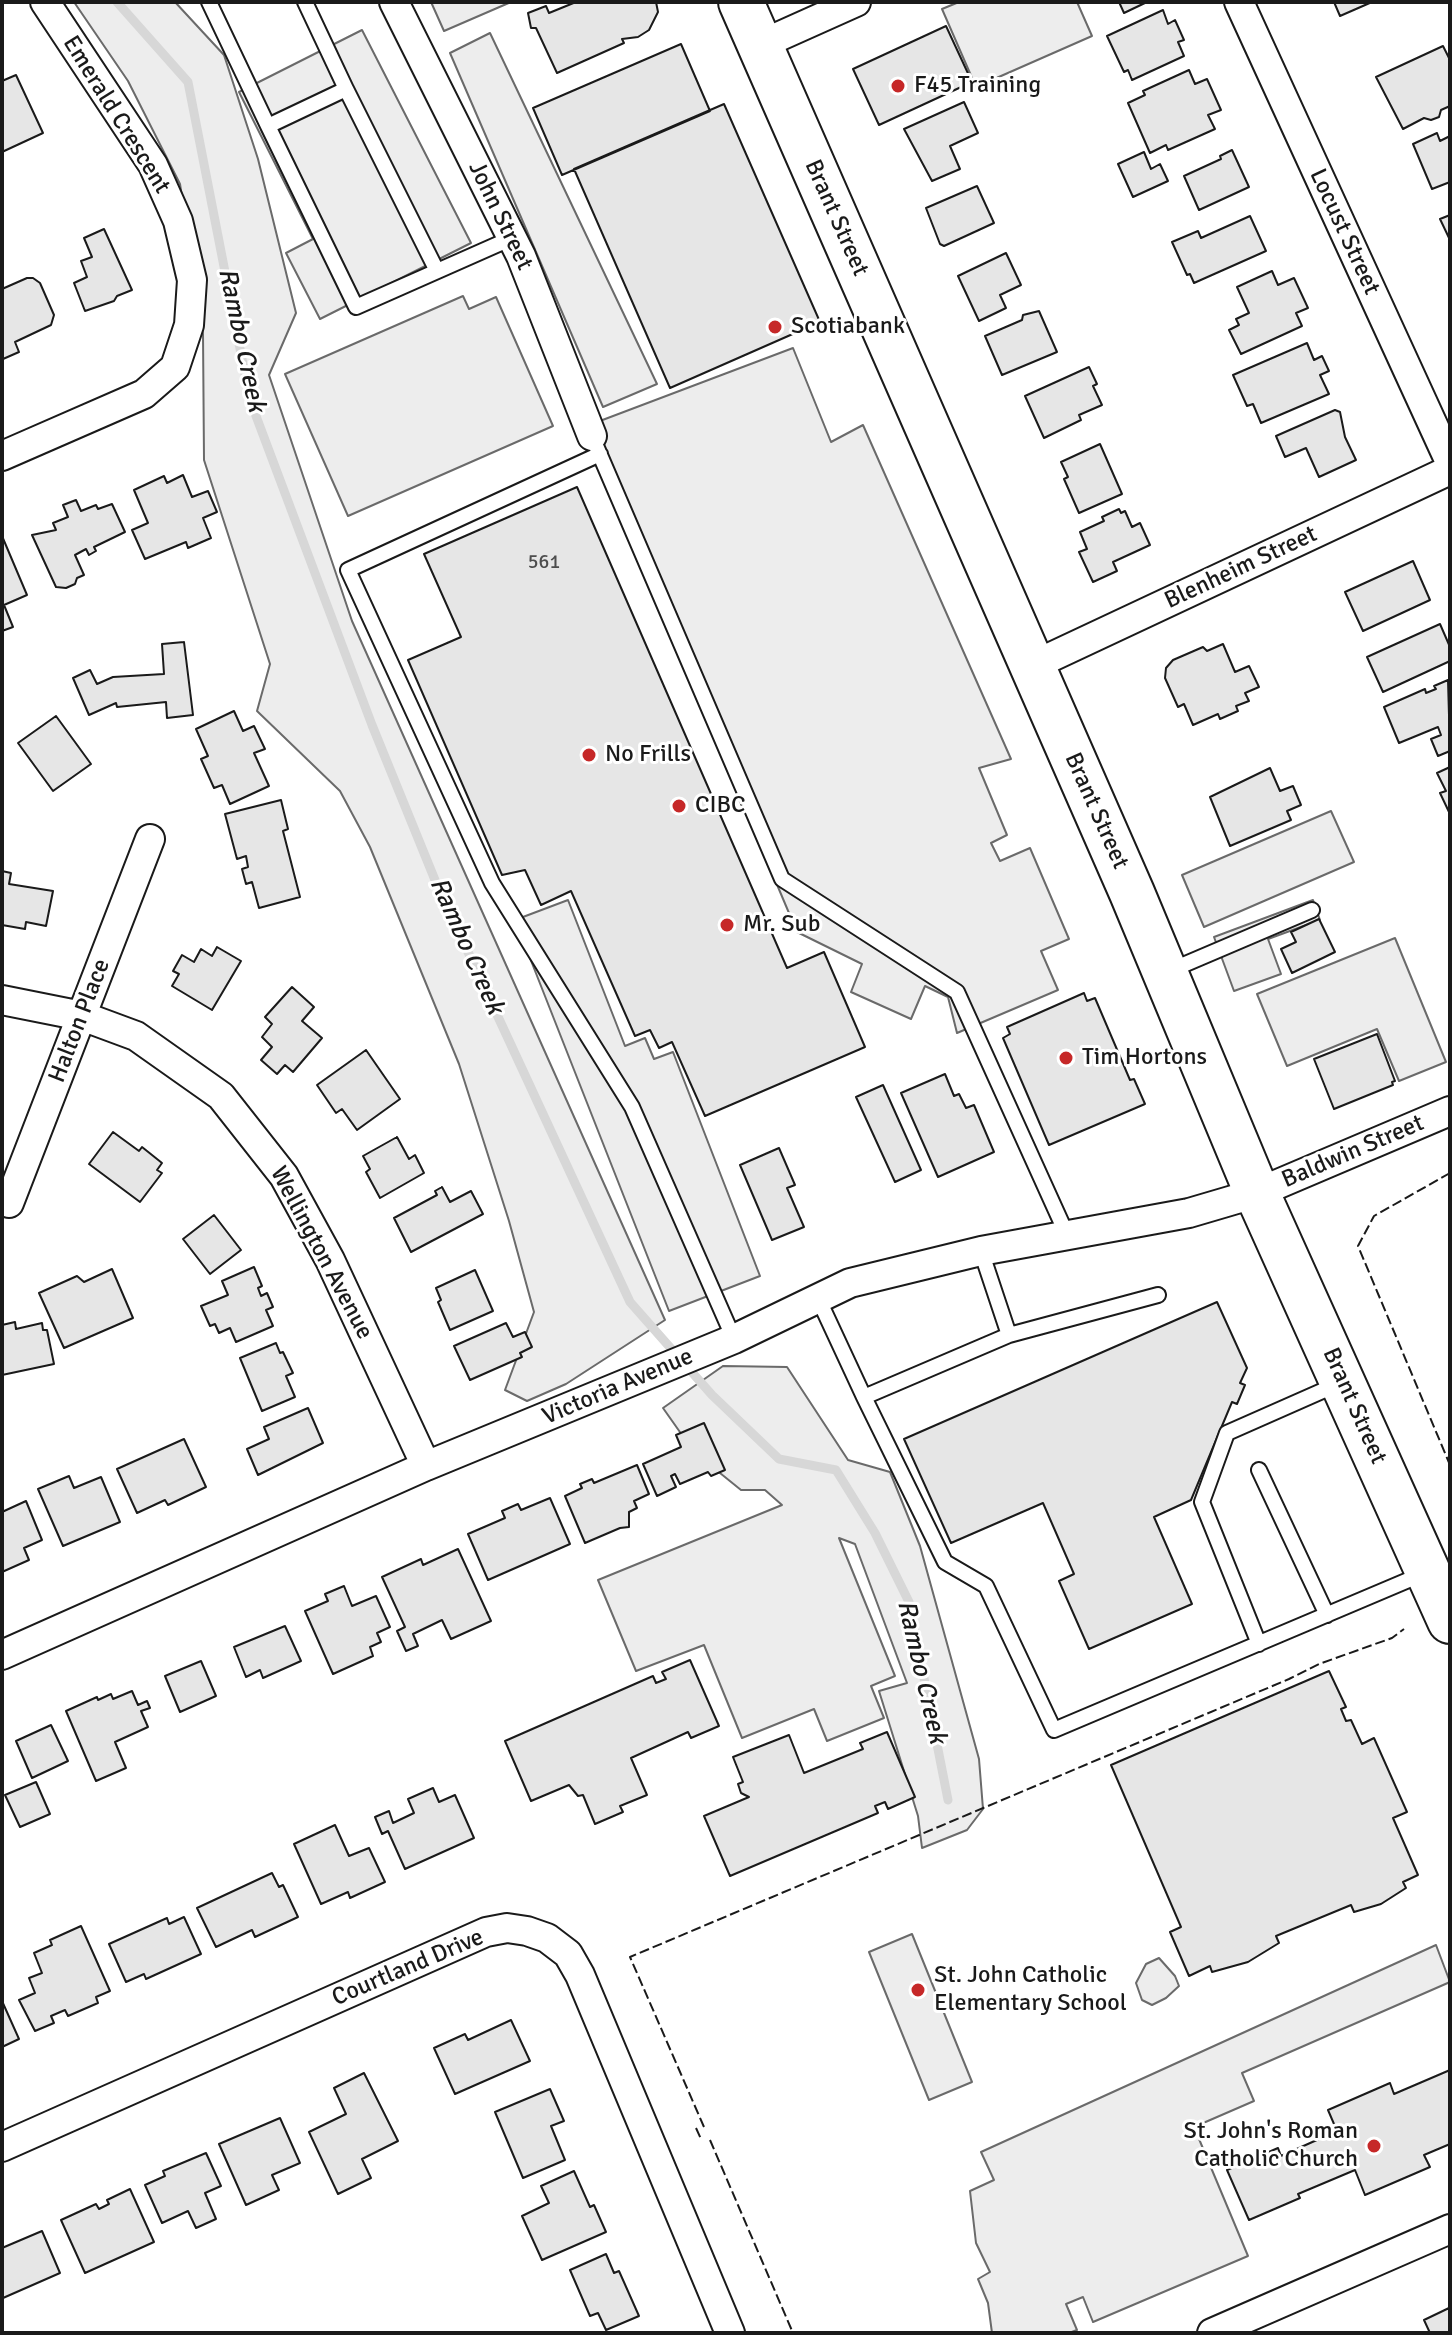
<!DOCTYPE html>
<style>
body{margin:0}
#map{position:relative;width:1452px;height:2335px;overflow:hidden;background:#fff;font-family:Signika,sans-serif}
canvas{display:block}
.frame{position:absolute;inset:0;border:4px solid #1a1a1a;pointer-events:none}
</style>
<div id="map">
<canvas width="1452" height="2335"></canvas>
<div class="frame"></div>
</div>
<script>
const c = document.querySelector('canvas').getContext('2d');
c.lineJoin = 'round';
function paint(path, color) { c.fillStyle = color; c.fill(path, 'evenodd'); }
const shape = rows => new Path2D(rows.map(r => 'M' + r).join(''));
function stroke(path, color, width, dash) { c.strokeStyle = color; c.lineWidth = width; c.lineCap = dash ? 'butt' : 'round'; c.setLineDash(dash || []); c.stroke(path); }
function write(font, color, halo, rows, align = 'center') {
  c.font = font + ' Signika,sans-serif'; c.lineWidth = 6; c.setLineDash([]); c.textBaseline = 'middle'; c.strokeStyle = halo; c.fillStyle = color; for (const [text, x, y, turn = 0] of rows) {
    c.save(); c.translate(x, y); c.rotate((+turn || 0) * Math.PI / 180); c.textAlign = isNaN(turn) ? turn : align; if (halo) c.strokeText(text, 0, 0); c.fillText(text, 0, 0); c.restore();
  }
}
const built = shape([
 [74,2,175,2,224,55,258,159,296,313,269,375,352,621,665,1320,566,1384,527,1401,505,1390,534,1312,509,1221,459,1064,370,847,340,791,257,711,270,664,204,460,203,334,180,184,128,81,74,2],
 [431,2,511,2,444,31,431,2],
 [959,2,1077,2,1092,36,976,87,942,9,959,2],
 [362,30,471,243,320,319,286,253,313,239,239,92,362,30],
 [490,33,657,384,603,407,450,53,490,33],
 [463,296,469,309,496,297,553,426,348,516,285,374,463,296],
 [793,348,831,442,863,425,1011,759,979,768,1007,835,991,843,1000,861,1030,848,1069,939,1041,951,1058,990,957,1033,948,997,925,986,911,1019,851,992,862,964,797,932,584,427,793,348],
 [1331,811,1354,862,1204,927,1182,875,1331,811],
 [568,900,625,1046,645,1038,654,1059,673,1052,760,1276,669,1311,515,920,568,900],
 [1313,900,1320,920,1268,939,1281,974,1234,991,1214,937,1313,900],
 [1395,938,1446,1062,1399,1081,1377,1029,1287,1066,1257,994,1395,938],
 [723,1366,787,1367,848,1460,890,1472,920,1546,979,1759,983,1809,967,1830,922,1848,918,1816,879,1691,907,1683,855,1544,839,1538,895,1676,871,1686,884,1718,827,1741,814,1709,742,1738,704,1645,636,1671,598,1580,782,1505,765,1490,741,1490,694,1452,663,1408,723,1366],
 [912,1934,972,2082,929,2100,869,1952,912,1934],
 [1436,1945,1450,1982,1242,2073,1254,2101,1194,2127,1248,2256,1093,2322,1083,2297,1066,2304,1077,2330,1069,2333,992,2333,988,2303,978,2279,990,2272,976,2243,970,2191,994,2180,981,2152,1436,1945],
 [1159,1958,1175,1976,1179,1986,1166,1998,1152,2005,1142,2000,1136,1983,1146,1964,1159,1958]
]);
paint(built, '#ededed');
stroke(built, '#6a6a6a', 2);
stroke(shape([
 [117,2,188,82,250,400,372,725,437,885,630,1302,712,1395,779,1459,836,1470,875,1533,909,1602,948,1800]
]), '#d7d7d7', 9);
const building = shape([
 [576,2,656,2,658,12,649,30,638,37,622,39,624,43,557,73,536,28,531,28,528,13,546,6,549,13,576,2],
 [1119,2,1147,2,1124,13,1119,2],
 [1334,2,1372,2,1340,16,1334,2],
 [1163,10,1168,24,1175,20,1184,40,1178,42,1184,56,1132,80,1128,70,1124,72,1107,36,1163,10],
 [946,26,972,82,879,125,853,69,946,26],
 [681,44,710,111,562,175,533,108,681,44],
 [1443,46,1450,60,1450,106,1441,110,1439,117,1431,120,1424,118,1403,129,1376,77,1443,46],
 [1189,70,1195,84,1207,79,1221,110,1208,115,1215,129,1168,150,1166,145,1150,153,1128,103,1145,95,1143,91,1189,70],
 [16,75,43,133,2,152,2,81,16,75],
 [964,102,978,133,950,146,960,169,932,181,904,129,964,102],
 [724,104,820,322,670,388,574,169,724,104],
 [1437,133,1440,141,1450,136,1450,182,1432,189,1413,144,1437,133],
 [1232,150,1249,187,1199,210,1184,176,1221,159,1220,156,1232,150],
 [1144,152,1151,169,1160,164,1168,181,1133,197,1118,164,1144,152],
 [977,186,994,223,944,246,940,244,926,208,977,186],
 [1450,215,1450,240,1440,219,1450,215],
 [1250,216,1266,251,1194,283,1190,274,1187,275,1172,242,1198,231,1201,238,1250,216],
 [104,229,132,290,117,296,114,301,85,311,74,283,87,277,81,261,92,257,84,238,104,229],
 [1006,253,1021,285,1000,295,1006,308,979,321,958,276,1006,253],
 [1272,271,1278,285,1294,278,1308,308,1296,313,1302,326,1241,354,1229,330,1239,325,1236,319,1249,313,1237,287,1272,271],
 [27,278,33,278,40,283,54,315,51,325,15,342,19,352,3,359,2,289,27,278],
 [1039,311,1057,352,1002,375,985,336,1022,320,1023,315,1039,311],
 [1307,343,1314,360,1322,356,1329,371,1320,375,1329,394,1261,423,1253,404,1247,406,1233,375,1307,343],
 [1089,367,1097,384,1093,386,1102,405,1079,415,1081,420,1044,438,1025,396,1089,367],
 [1335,410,1340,412,1345,437,1356,460,1319,477,1306,448,1285,457,1276,436,1335,410],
 [1100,444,1122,494,1079,513,1064,479,1068,477,1061,462,1100,444],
 [183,475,192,497,208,491,217,512,203,518,211,538,188,548,186,542,145,559,132,530,148,523,134,490,164,476,167,483,183,475],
 [577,487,787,968,824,952,865,1047,705,1116,672,1042,659,1048,650,1030,635,1036,571,891,541,905,525,870,502,875,408,660,461,637,424,554,577,487],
 [76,500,81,511,96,505,98,509,112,504,125,532,94,547,96,551,89,555,86,549,75,555,84,575,77,578,75,584,66,588,56,587,32,535,56,530,53,523,68,517,63,505,76,500],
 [1119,509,1121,513,1125,511,1132,527,1140,523,1150,545,1113,562,1117,571,1093,582,1079,552,1087,549,1080,532,1104,521,1102,517,1119,509],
 [2,536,27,595,4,605,13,627,2,631,2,536],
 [1413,561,1430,600,1363,631,1345,592,1413,561],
 [1440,624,1450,647,1450,661,1383,692,1367,657,1440,624],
 [184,642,193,715,167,718,166,702,117,707,116,703,89,715,73,678,90,670,97,684,113,677,164,674,162,644,184,642],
 [1223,644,1235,672,1249,666,1259,687,1245,693,1249,701,1236,706,1238,711,1220,719,1218,714,1193,725,1184,704,1178,707,1165,678,1166,668,1173,660,1203,647,1207,651,1223,644],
 [1448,680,1450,751,1438,756,1431,739,1441,735,1438,727,1399,743,1384,707,1425,689,1426,693,1436,689,1434,686,1448,680],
 [234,711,243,731,254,726,265,749,254,753,269,786,230,804,222,785,214,788,201,759,208,756,196,729,234,711],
 [56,716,91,764,53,791,18,743,56,716],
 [1450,767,1450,811,1449,812,1440,793,1446,791,1437,773,1450,767],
 [1270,768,1280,791,1293,786,1301,805,1287,811,1291,820,1230,846,1210,797,1270,768],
 [281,800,288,829,283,831,300,897,259,908,252,882,246,884,242,869,248,867,246,856,237,859,225,814,281,800],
 [2,871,11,873,9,884,53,891,46,926,26,922,25,929,2,925,2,871],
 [1319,919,1335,952,1292,973,1281,949,1296,942,1291,932,1319,919],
 [217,947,241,961,212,1010,172,986,179,974,173,971,182,955,194,962,201,949,212,956,217,947],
 [292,987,314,1007,302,1021,322,1038,293,1072,285,1065,277,1074,261,1060,272,1047,262,1037,272,1024,265,1017,292,987],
 [1084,993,1087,1001,1095,998,1130,1080,1134,1079,1145,1104,1049,1145,1003,1038,1010,1034,1007,1027,1084,993],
 [1377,1034,1395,1081,1392,1082,1393,1085,1334,1109,1314,1059,1377,1034],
 [366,1050,400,1099,357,1130,342,1109,336,1113,317,1085,366,1050],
 [945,1074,954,1096,959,1094,966,1108,974,1105,994,1152,938,1177,901,1093,945,1074],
 [883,1085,921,1170,895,1182,856,1097,883,1085],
 [113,1132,139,1151,142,1147,162,1163,157,1170,162,1173,140,1202,89,1164,113,1132],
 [397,1137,409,1159,415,1155,424,1173,380,1198,366,1172,370,1169,363,1156,397,1137],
 [779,1148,795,1185,787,1188,804,1227,772,1240,740,1165,779,1148],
 [442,1187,450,1202,471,1191,483,1214,411,1252,394,1218,437,1195,435,1191,442,1187],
 [214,1215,241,1250,210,1274,183,1239,214,1215],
 [254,1267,262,1286,258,1288,261,1296,267,1293,273,1307,266,1310,273,1326,236,1342,230,1328,219,1333,215,1324,210,1326,201,1306,228,1295,222,1281,254,1267],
 [112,1269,133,1318,64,1348,39,1293,77,1276,84,1282,112,1269],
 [475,1270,493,1311,450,1330,438,1302,441,1300,436,1288,475,1270],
 [1217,1302,1247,1368,1240,1383,1245,1385,1237,1404,1232,1402,1191,1500,1154,1517,1192,1604,1089,1649,1059,1581,1074,1574,1043,1503,951,1543,904,1439,1217,1302],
 [15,1322,16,1329,42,1323,43,1330,47,1330,54,1364,2,1375,2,1325,15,1322],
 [506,1323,513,1337,525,1332,532,1347,520,1353,522,1357,470,1380,454,1346,506,1323],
 [276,1343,280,1353,283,1352,293,1373,286,1376,295,1397,262,1411,240,1358,276,1343],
 [308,1408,323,1443,258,1475,247,1449,269,1439,264,1427,308,1408],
 [704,1423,725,1470,711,1476,708,1472,680,1484,675,1474,671,1476,676,1487,657,1496,643,1464,681,1447,676,1435,704,1423],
 [184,1439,206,1487,168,1505,165,1500,137,1513,117,1469,184,1439],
 [637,1465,649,1494,634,1501,637,1508,629,1512,629,1527,620,1528,585,1543,565,1496,582,1488,580,1484,592,1479,594,1483,637,1465],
 [69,1476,74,1488,101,1477,120,1522,63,1546,38,1489,69,1476],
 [550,1498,570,1544,488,1580,468,1534,505,1518,502,1511,518,1504,521,1510,550,1498],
 [26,1501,42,1540,24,1548,29,1560,2,1572,2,1512,26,1501],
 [458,1549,491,1621,451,1639,442,1620,413,1634,418,1646,406,1651,397,1631,405,1627,382,1577,421,1559,423,1565,458,1549],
 [344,1586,352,1606,376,1596,390,1627,377,1633,381,1642,370,1647,373,1656,333,1674,305,1611,328,1601,325,1594,344,1586],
 [285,1626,301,1661,263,1678,260,1670,246,1677,234,1647,285,1626],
 [690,1660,719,1726,691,1738,688,1732,631,1758,647,1795,620,1806,623,1812,595,1824,583,1795,578,1796,569,1785,531,1801,505,1741,653,1676,656,1683,666,1679,662,1672,690,1660],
 [201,1661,216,1696,180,1712,165,1676,201,1661],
 [1329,1671,1346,1707,1341,1709,1346,1721,1351,1720,1362,1744,1374,1738,1407,1812,1393,1818,1418,1875,1403,1882,1406,1888,1381,1904,1354,1912,1351,1905,1276,1936,1279,1943,1248,1962,1212,1972,1210,1966,1189,1976,1170,1932,1181,1927,1111,1765,1329,1671],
 [132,1691,138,1705,147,1701,150,1708,141,1711,148,1727,115,1742,126,1768,96,1781,66,1711,97,1697,98,1700,111,1694,113,1699,132,1691],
 [51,1725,68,1761,32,1778,16,1741,51,1725],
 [887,1732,915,1797,888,1809,885,1802,875,1806,878,1813,730,1876,704,1816,749,1797,741,1793,738,1784,743,1782,733,1757,789,1735,804,1773,863,1749,860,1743,887,1732],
 [36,1782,50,1814,20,1827,5,1795,36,1782],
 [433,1788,439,1802,455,1795,474,1838,405,1869,388,1831,382,1834,375,1817,389,1811,393,1823,414,1813,408,1799,433,1788],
 [335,1825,349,1856,369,1848,385,1882,350,1898,348,1892,321,1904,294,1844,335,1825],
 [272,1873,279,1887,283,1885,298,1917,255,1937,252,1930,216,1947,197,1908,272,1873],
 [184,1917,201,1954,146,1979,144,1974,126,1982,109,1944,167,1918,169,1924,184,1917],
 [81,1926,110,1991,96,1997,98,2003,68,2016,65,2010,51,2016,54,2023,35,2031,19,2000,35,1993,29,1978,42,1973,34,1953,52,1945,50,1940,81,1926],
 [2,2001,19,2039,2,2047,2,2001],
 [511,2020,530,2061,455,2094,434,2048,465,2034,468,2040,511,2020],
 [1450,2070,1450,2144,1424,2155,1430,2167,1365,2195,1355,2170,1298,2194,1300,2198,1249,2220,1227,2170,1278,2148,1281,2156,1337,2131,1328,2110,1390,2083,1394,2094,1450,2070],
 [364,2073,398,2141,362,2159,371,2178,338,2194,309,2132,346,2114,334,2088,364,2073],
 [550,2089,564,2121,551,2126,565,2160,523,2178,495,2112,550,2089],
 [280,2118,300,2163,272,2175,279,2190,246,2205,219,2144,280,2118],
 [206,2153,221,2186,205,2193,216,2219,196,2228,188,2211,162,2223,145,2185,165,2176,163,2171,206,2153],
 [574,2171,590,2207,594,2205,606,2232,542,2260,522,2216,549,2203,541,2186,574,2171],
 [130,2189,154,2242,85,2273,61,2220,96,2204,99,2209,109,2204,107,2200,130,2189],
 [42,2231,60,2273,3,2298,2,2248,42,2231],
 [606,2254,614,2273,619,2271,639,2316,606,2330,598,2313,590,2316,570,2270,606,2254],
 [1449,2308,1450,2333,1430,2333,1424,2320,1449,2308]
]);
paint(building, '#e6e6e6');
stroke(building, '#1a1a1a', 2);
const service = shape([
 [209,2,268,126],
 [305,2,346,89],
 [437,271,346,89,268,126,356,307,512,238],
 [597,448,782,879,957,992,1067,1235],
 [600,454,348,570,492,883,632,1107,734,1339],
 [1169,971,1312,910],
 [981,1251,1009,1335],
 [818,1298,864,1397,945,1562,986,1586,1054,1730,1425,1573],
 [864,1397,1009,1335,1158,1295],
 [1259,1470,1327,1615],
 [1259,1644,1202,1502,1227,1433,1338,1384]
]);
const minor = shape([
 [394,2,521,256,592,436],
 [1239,2,1450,462],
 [760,45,856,2],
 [2,456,144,394,175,367,189,325,192,280,178,221,153,165,45,2],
 [1032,666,1450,470],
 [2,1000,82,1016,136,1036,221,1096,284,1176,330,1260,426,1466],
 [9,1203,150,839],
 [2,1655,426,1466,734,1339,850,1283,981,1251,1189,1213,1257,1193,1450,1111],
 [2,2147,486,1932,507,1928,527,1931,547,1938,568,1954,580,1975,730,2333],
 [1212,2333,1450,2229]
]);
const primary = shape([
 [741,2,1132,893,1257,1193,1450,1621]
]);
stroke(service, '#1a1a1a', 18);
stroke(minor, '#1a1a1a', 32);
stroke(primary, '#1a1a1a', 48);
stroke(service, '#fff', 14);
stroke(minor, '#fff', 28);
stroke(primary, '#fff', 44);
stroke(shape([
 [1450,1173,1374,1216,1358,1246,1450,1465],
 [704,2127,630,1957,1289,1679,1319,1664,1392,1638,1404,1629],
 [696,2128,701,2139],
 [710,2140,793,2333]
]), '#1a1a1a', 2, [10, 4]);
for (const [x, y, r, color] of [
 [898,86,8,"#c62828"],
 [775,327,8,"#c62828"],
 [589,755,8,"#c62828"],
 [679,806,8,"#c62828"],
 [727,925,8,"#c62828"],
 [1066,1058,8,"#c62828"],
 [918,1990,8,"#c62828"],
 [1374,2146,8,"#c62828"]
]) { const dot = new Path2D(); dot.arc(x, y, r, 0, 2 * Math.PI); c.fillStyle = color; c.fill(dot); stroke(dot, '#fff', 3); }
write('20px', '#4d4d4d', null, [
 ["561",544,563]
]);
write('24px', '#1a1a1a', '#fff', [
 ["F45 Training",914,86],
 ["Scotiabank",791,327],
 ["No Frills",605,755],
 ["CIBC",695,806],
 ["Mr. Sub",743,925],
 ["Tim Hortons",1082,1058],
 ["St. John Catholic",934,1976],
 ["Elementary School",934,2004],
 ["St. John's Roman",1358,2132,"right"],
 ["Catholic Church",1358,2160,"right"]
], 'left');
write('24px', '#1a1a1a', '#fff', [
 ["Emerald Crescent",116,115,58],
 ["John Street",500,216,64],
 ["Brant Street",836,218,66],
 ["Locust Street",1344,232,65],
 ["Blenheim Street",1241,568,-25],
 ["Brant Street",1096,811,66],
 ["Halton Place",80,1021,-69],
 ["Baldwin Street",1353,1152,-23],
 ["Wellington Avenue",321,1253,62],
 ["Victoria Avenue",618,1387,-23],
 ["Brant Street",1354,1406,66],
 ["Courtland Drive",408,1968,-23]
]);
write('italic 26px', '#1a1a1a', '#fff', [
 ["Rambo Creek",241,340,78],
 ["Rambo Creek",466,946,66],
 ["Rambo Creek",921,1672,77]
]);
</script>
